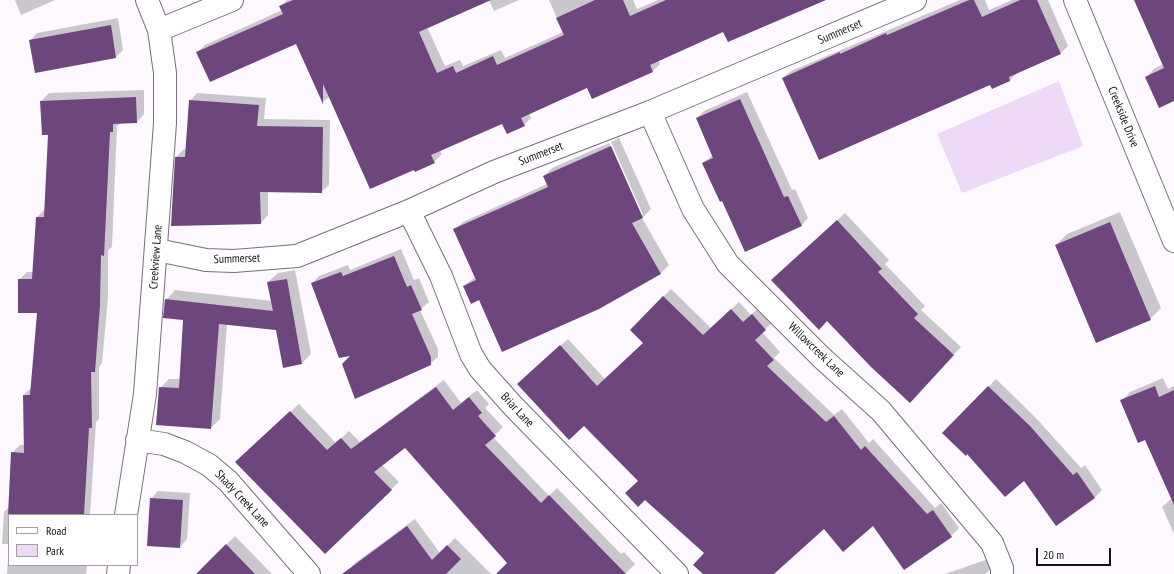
<!DOCTYPE html>
<style>
body{margin:0}
#map{position:relative;width:1174px;height:574px;overflow:hidden;background:#fdf9ff;font-family:"PT Sans Narrow",sans-serif}
canvas{display:block}
.legend{position:absolute;left:8px;top:514px;width:130px;height:52px;box-sizing:border-box;background:#fff;border:1px solid #a2a1a2;margin:0;padding:5px 7px;list-style:none;font-size:12px;color:#161317}
.legend li{display:flex;align-items:center;gap:8px;height:20px}
.legend b{width:20px;border:1px solid #a2a1a2}
.scale{position:absolute;left:1036px;top:548px;width:75px;height:18px;box-sizing:border-box;border:2px solid #161317;border-top:0;padding-left:5px;font-size:12px;line-height:14px;white-space:nowrap;color:#161317;-webkit-text-stroke:3px #fff;paint-order:stroke}
</style>
<div id="map">
<canvas width="1174" height="574"></canvas>
<ul class="legend">
<li><b style="height:5px;background:#fff"></b>Road</li>
<li><b style="height:11px;background:#eed9f8"></b>Park</li>
</ul>
<div class="scale">20 m</div>
</div>
<script>
const c = document.querySelector('canvas').getContext('2d');
c.lineJoin = 'round';
function paint(path, color) { c.fillStyle = color; c.fill(path, 'evenodd'); }
const shape = rows => new Path2D(rows.map(r => 'M' + r).join(''));
function stroke(path, color, width, dash) { c.strokeStyle = color; c.lineWidth = width; c.lineCap = dash ? 'butt' : 'round'; c.setLineDash(dash || []); c.stroke(path); }
function write(font, color, halo, rows, align = 'center') {
  c.font = font + ' "PT Sans Narrow",sans-serif'; c.lineWidth = 4; c.setLineDash([]); c.textBaseline = 'middle'; c.strokeStyle = halo; c.fillStyle = color; for (const [text, x, y, turn = 0] of rows) {
    c.save(); c.translate(x, y); c.rotate((+turn || 0) * Math.PI / 180); c.textAlign = isNaN(turn) ? turn : align; if (halo) c.strokeText(text, 0, 0); c.fillText(text, 0, 0); c.restore();
  }
}
paint(shape([
 [1059,81,1083,146,962,193,937,134]
]), '#eed9f8');
paint(shape([
 [15,0,55,0,21,15],
 [287,0,488,0,427,27,445,66,460,60,463,66,501,50,505,58,563,32,549,0,633,0,637,9,658,0,824,0,724,31,658,60,660,64,652,72,588,87,529,113,531,118,524,125,502,122,440,150,442,154,434,162,330,96,323,102,297,42,198,52,205,45,282,10,281,6],
 [489,0,519,0,494,11],
 [960,0,985,0,989,10,1012,0,1048,0,1068,46,1061,53,1017,73,1010,80,993,88,991,84,783,78,791,71],
 [1135,0,1174,0,1174,100,1146,77,1155,68,1164,64],
 [118,18,123,50,116,57,36,72,30,41,37,33],
 [144,90,144,114,137,122,121,123,117,126,112,247,108,250,108,297,102,363,99,367,99,419,96,422,90,515,9,515,9,565,87,565,86,574,7,574,9,544,2,544,4,512,9,507,12,453,20,445,25,445,24,395,31,388,38,312,19,280,27,272,34,272,37,217,45,209,49,134,41,101,49,93],
 [747,92,792,190,795,189,808,218,801,226,723,200,703,163,713,155,697,118,704,111],
 [197,93,266,98,264,119,330,120,329,185,321,192,268,191,268,215,261,223,176,157,184,149,186,150,190,101],
 [619,138,651,209,642,218,669,265,661,273,599,308,480,299,464,286,475,277,454,230,463,222,547,184,544,176,552,168,609,143,641,215,643,215,611,142],
 [1120,212,1161,308,1150,319,1056,245,1067,234],
 [845,213,889,260,885,264,925,306,921,310,961,347,917,394,780,273],
 [401,249,414,280,419,278,429,302,420,310,438,349,438,357,430,364,352,354,312,284,319,276,348,265,350,270],
 [295,270,311,354,302,363,277,330,227,324,220,419,211,428,160,388,169,379,181,379,184,319,166,300,175,290,272,301,268,282,278,273],
 [671,289,711,328,739,302,751,315,760,307,773,322,762,332,780,352,774,358,834,415,842,409,869,443,873,439,935,508,941,503,959,528,951,536,904,569,873,525,824,528,773,574,705,574,705,553,639,481,584,425,526,376,568,339,605,379,645,343,631,330],
 [1163,378,1168,389,1174,386,1174,534,1162,507,1172,498,1146,438,1122,401,1130,392],
 [996,379,1037,419,1081,468,1085,465,1102,490,1094,498,1024,480,967,452,944,433],
 [444,380,461,403,477,390,489,404,485,408,503,427,493,437,549,496,557,488,621,554,624,552,635,564,625,574,497,574,509,563,405,447,382,465,399,482,325,553,244,454,299,404,336,443,349,431,360,442],
 [158,491,190,493,187,539,180,547,151,499],
 [415,519,440,553,455,538,491,574,350,574,348,571,355,563],
 [235,536,272,574,197,574],
 [994,557,996,564,985,574,945,574]
]), '#0003');
paint(shape([
 [293,0,491,0,419,32,437,73,453,66,456,73,493,56,497,65,564,35,556,18,595,0,623,0,630,16,666,0,826,0,728,42,723,32,650,65,653,72,592,99,587,88,521,118,525,126,507,134,502,124,431,155,435,163,415,172,414,170,370,189,323,84,323,104,296,44,210,82,196,52,283,14,279,6],
 [969,0,974,0,982,17,1020,0,1037,0,1061,54,1009,77,1010,81,992,89,990,85,819,160,782,78,840,52,840,54,886,33,887,35],
 [1134,0,1174,0,1174,101,1159,108,1145,77,1164,68],
 [111,25,116,58,35,73,29,40],
 [136,97,137,123,113,124,113,132,110,132,104,256,101,255,100,305,95,372,91,372,92,428,89,428,84,515,8,515,11,452,24,453,23,395,30,395,37,313,18,313,18,279,32,279,36,217,44,217,48,135,42,135,40,101],
 [740,99,784,197,788,196,802,226,745,252,722,201,720,202,702,163,713,158,696,118],
 [189,100,259,105,257,126,323,127,322,193,260,192,261,224,171,226,175,157,185,157],
 [611,146,643,218,632,223,661,274,599,309,502,352,479,300,471,304,463,286,476,280,453,229,548,187,543,176],
 [837,220,882,269,878,272,918,314,914,318,954,355,910,403,871,367,827,321,819,330,771,280],
 [1110,222,1151,320,1096,343,1055,245],
 [394,256,407,287,411,285,422,310,412,314,431,357,431,365,355,399,342,364,350,356,339,358,311,283,341,272,343,276],
 [287,279,302,364,283,368,276,330,219,324,211,429,156,425,159,387,179,388,183,320,163,318,165,299,273,311,267,282],
 [663,296,703,335,731,309,743,322,752,314,766,330,755,340,774,360,767,366,826,422,834,416,861,450,865,446,927,514,933,510,952,537,904,570,873,526,843,552,824,529,774,574,703,574,693,565,704,553,645,500,638,507,625,493,638,481,584,426,569,440,517,384,560,345,597,386,643,343,630,330],
 [988,386,1030,426,1073,475,1077,472,1095,498,1056,526,1024,481,1005,497,967,454,966,456,942,433],
 [1155,386,1159,397,1174,390,1174,505,1145,440,1138,443,1120,400],
 [436,387,453,410,469,397,482,413,478,416,496,436,485,445,541,503,549,495,626,574,496,574,507,563,405,448,374,472,392,490,325,554,235,462,290,411,327,450,341,438,351,449],
 [150,498,183,500,180,548,147,546],
 [407,526,432,560,447,545,461,559,446,574,342,574],
 [226,544,255,574,196,574]
]), '#6d467d');
const street = shape([
 [1075,0,1174,241],
 [159,30,232,0],
 [650,112,693,209,728,264,822,358,881,411,992,543,1002,568,1002,574],
 [409,211,441,276,471,354,480,369,513,406,677,574],
 [157,250,206,260,234,261,297,256,409,211,494,172,650,112,915,0],
 [137,440,164,444,185,452,209,465,228,481,309,574],
 [126,515,145,394,165,123,165,73,159,30,147,0],
 [118,574,119,565]
]);
stroke(street, '#776f7b', 24);
stroke(street, '#fff', 22);
write('12px', '#161317', '#fff', [
 ["Summerset",840,32,-23],
 ["Creekside Drive",1123,117,68],
 ["Summerset",541,154,-21],
 ["Creekview Lane",156,257,-86],
 ["Summerset",237,259,-2],
 ["Willowcreek Lane",816,350,44],
 ["Briar Lane",517,410,47],
 ["Shady Creek Lane",242,499,47]
]);
</script>
